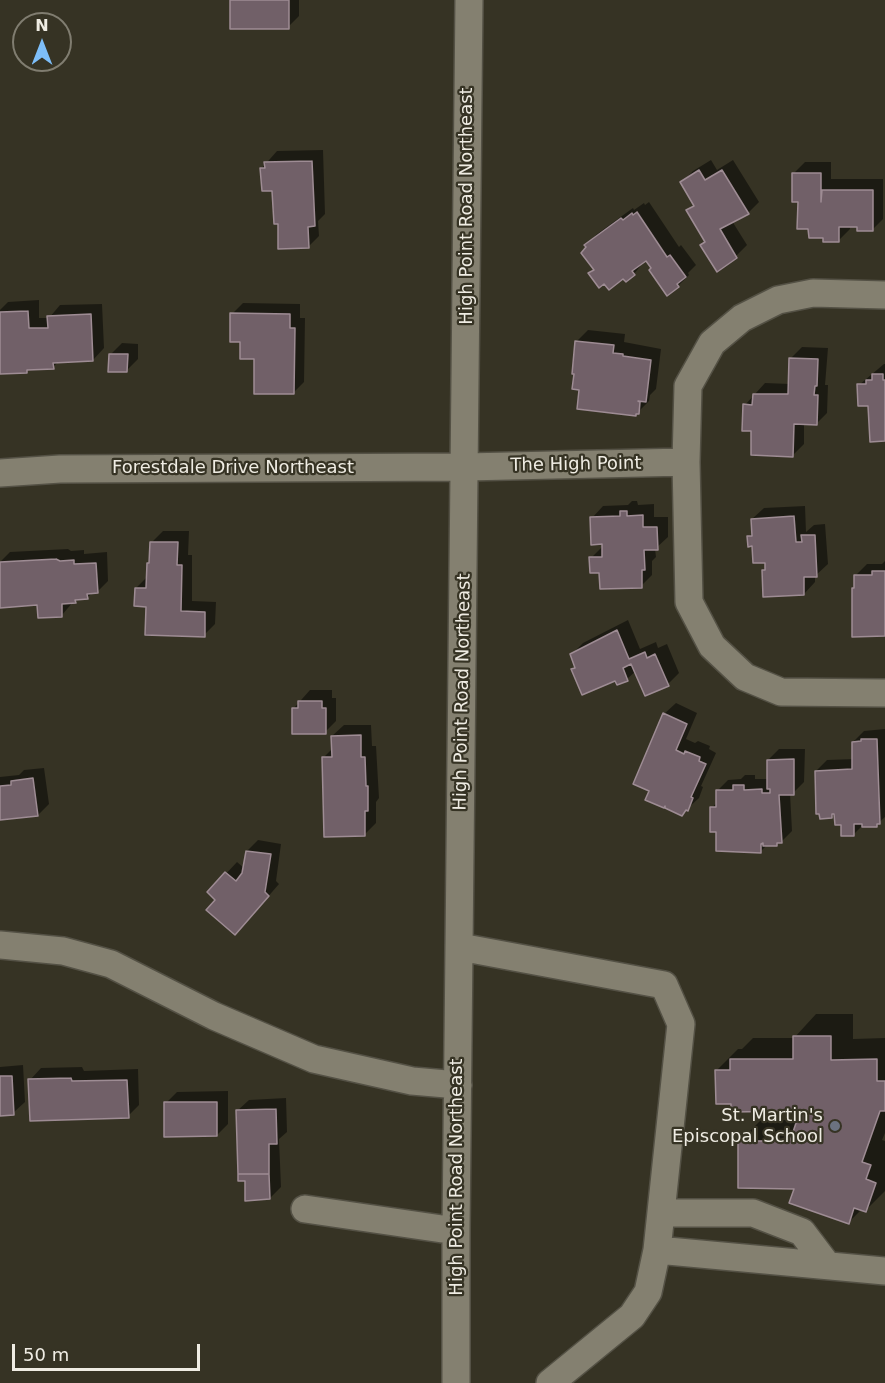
<!DOCTYPE html>
<style>
body{margin:0}
#map{position:relative;width:885px;height:1383px;overflow:hidden;background:#363324;font-family:"DejaVu Sans",sans-serif}
canvas{display:block}
.north{position:absolute;left:12px;top:12px;width:60px;height:60px;box-sizing:border-box;background:#363324;border:2px solid #807d70;border-radius:50%;rotate:0deg;font-size:16px;font-weight:700;line-height:24px;text-align:center;color:#efece3}
.north::after{content:'';display:block;margin:auto;width:21px;height:27px;background:#7dbef9;clip-path:polygon(50% 0,100% 100%,50% 72%,0 100%)}
.scale{position:absolute;left:12px;top:1344px;width:188px;height:27px;box-sizing:border-box;border:3px solid #efece3;border-top:0;padding-left:8px;font-size:18px;line-height:21px;white-space:nowrap;color:#efece3;-webkit-text-stroke:4px #363324;paint-order:stroke}
</style>
<div id="map">
<canvas width="885" height="1383"></canvas>
<div class="north">N</div>
<div class="scale">50 m</div>
</div>
<script>
const c = document.querySelector('canvas').getContext('2d');
c.lineJoin = 'round';
function paint(path, color) { c.fillStyle = color; c.fill(path, 'evenodd'); }
const shape = rows => new Path2D(rows.map(r => 'M' + r).join(''));
function stroke(path, color, width, dash) { c.strokeStyle = color; c.lineWidth = width; c.lineCap = dash ? 'butt' : 'round'; c.setLineDash(dash || []); c.stroke(path); }
function write(font, color, halo, rows, align = 'center') {
  c.font = font + ' "DejaVu Sans",sans-serif'; c.lineWidth = 4.5; c.setLineDash([]); c.textBaseline = 'middle'; c.strokeStyle = halo; c.fillStyle = color; for (const [text, x, y, turn = 0] of rows) {
    c.save(); c.translate(x, y); c.rotate((+turn || 0) * Math.PI / 180); c.textAlign = isNaN(turn) ? turn : align; if (halo) c.strokeText(text, 0, 0); c.fillText(text, 0, 0); c.restore();
  }
}
paint(shape([
 [232,0,299,0,299,16,288,27],
 [323,150,325,214,318,221,319,236,308,247,279,223,274,189,262,168,277,151],
 [711,160,717,170,733,160,759,202,748,213,732,221,747,245,736,256,706,241,688,211,694,204,682,182,693,171],
 [805,162,831,162,831,179,883,179,883,219,872,230,858,225,850,225,850,229,839,240,825,237,810,228,800,200,794,173],
 [649,202,679,247,681,245,696,265,688,273,689,275,678,286,653,268,646,259,634,274,605,282,590,274,595,269,586,245,597,234,633,208,634,210,644,203,645,205],
 [39,300,39,318,49,318,60,305,102,304,104,348,93,360,59,361,53,367,30,368,26,372,0,373,0,310,8,302],
 [243,303,300,304,300,318,305,318,304,382,293,393,242,341,232,314],
 [588,330,625,334,624,342,661,349,656,389,650,395,649,401,636,414,581,388,577,341],
 [122,343,138,344,138,359,127,370,110,355],
 [802,347,828,348,825,385,828,385,827,413,816,424,804,423,804,444,793,455,753,430,745,405,765,383,790,384,791,358],
 [884,364,885,364,885,440,870,404,859,385],
 [632,501,637,501,638,505,654,504,654,517,668,517,668,537,655,549,656,557,652,561,652,575,641,586,601,571,591,558,603,546,592,518,603,506,628,505],
 [805,506,806,532,814,525,825,524,828,564,815,576,815,582,804,594,763,570,766,567,766,561,749,537,753,532,752,519,764,508],
 [163,531,189,531,188,555,192,555,192,601,216,602,215,624,204,635,148,605,136,588,148,576,152,542],
 [68,549,71,551,84,550,84,554,107,552,108,581,97,592,93,592,87,598,79,598,73,602,62,615,39,604,0,579,0,562,10,552],
 [885,561,885,635,856,587,856,575,867,564,882,564],
 [628,620,640,649,656,642,658,648,667,644,679,673,668,684,636,671,627,679,617,683,616,679,573,670,577,666,572,654,583,643],
 [310,690,332,690,332,698,336,698,336,721,325,732,294,708],
 [676,703,697,713,686,739,695,743,698,741,710,746,709,749,716,753,701,786,703,787,699,798,687,809,651,790,664,714],
 [344,725,371,725,372,746,376,746,379,798,376,802,376,823,365,834,324,757,333,748,332,736],
 [885,729,885,817,876,825,862,826,854,834,842,823,836,812,832,817,816,771,827,760,854,759,853,742,864,731],
 [779,749,805,749,804,782,793,793,790,793,792,831,781,842,777,844,768,844,761,851,718,830,712,808,717,802,717,791,728,780,741,779,745,775,755,775,755,779,769,779,768,760],
 [44,768,49,804,38,815,0,819,0,777,19,775,24,770],
 [258,840,281,844,276,881,279,884,246,922,209,892,237,862,244,868,247,851],
 [816,1014,853,1014,853,1039,885,1038,885,1133,882,1140,885,1141,885,1191,866,1210,862,1209,849,1222,796,1187,739,1142,761,1120,799,1120,802,1110,732,1102,716,1071,738,1049,742,1049,753,1038,794,1038],
 [23,1065,25,1102,13,1113,0,1114,0,1067],
 [82,1067,84,1071,138,1069,139,1105,128,1116,30,1080,41,1068],
 [228,1091,228,1124,217,1135,166,1103,177,1092],
 [286,1098,287,1132,279,1139,281,1187,270,1198,246,1180,237,1111,249,1100]
]), '#0007');
const building = shape([
 [230,0,289,0,289,29,230,29,230,0],
 [312,161,315,226,308,227,309,248,278,249,278,224,274,224,272,191,262,191,260,168,265,168,264,162,312,161],
 [699,170,705,180,722,170,749,214,720,229,737,258,717,272,700,245,705,242,686,210,694,206,680,182,699,170],
 [792,173,821,173,821,202,822,190,873,190,873,231,857,231,857,227,839,227,839,242,823,242,823,238,809,238,808,229,797,229,798,202,792,202,792,173],
 [637,212,667,257,670,255,686,277,677,284,679,287,667,296,649,270,651,268,646,261,632,271,635,275,626,282,623,279,609,290,604,284,599,288,588,273,594,270,581,253,586,247,584,245,621,218,623,220,632,213,633,215,637,212],
 [28,311,29,328,48,328,47,316,91,314,93,361,53,363,54,369,27,370,27,373,0,374,0,312,28,311],
 [230,313,290,314,290,328,295,328,294,394,254,394,254,359,240,359,240,342,230,342,230,313],
 [575,341,614,345,613,353,623,354,623,356,651,360,646,402,638,401,640,402,639,414,636,414,636,416,577,409,579,390,572,389,574,374,572,374,575,341],
 [109,354,128,354,127,372,108,372,109,354],
 [789,358,818,359,817,386,815,386,814,395,818,395,817,425,794,424,793,457,751,455,751,431,742,431,743,404,752,405,753,394,788,394,789,358],
 [872,374,883,374,883,380,885,380,885,441,870,442,868,406,858,406,857,384,866,384,866,380,872,380,872,374],
 [620,511,627,511,627,516,643,515,643,527,657,527,658,550,644,550,645,570,642,570,642,588,600,589,599,573,590,573,589,557,602,557,602,544,591,545,590,517,620,516,620,511],
 [794,516,796,542,802,542,801,535,815,535,817,577,804,577,804,595,763,597,762,570,765,570,765,563,753,563,752,546,748,547,747,536,752,536,751,519,794,516],
 [150,542,178,542,177,565,182,565,181,611,205,612,205,637,145,635,146,607,134,606,135,588,146,588,147,563,149,563,150,542],
 [56,559,60,561,74,560,74,564,96,563,98,593,87,594,88,599,75,600,76,603,62,604,62,617,38,618,37,605,0,608,0,562,56,559],
 [872,571,885,571,885,636,852,637,852,588,854,588,854,575,872,575,872,571],
 [617,630,629,659,645,652,647,658,655,654,669,686,645,696,631,664,623,668,628,681,617,685,615,681,582,695,571,669,575,668,570,654,617,630],
 [298,701,322,701,322,708,326,708,326,734,292,734,292,708,298,708,298,701],
 [663,713,687,724,676,750,684,754,685,751,700,757,699,761,706,764,691,797,693,798,688,811,686,810,682,816,665,808,665,806,664,808,645,800,649,791,633,784,663,713],
 [361,735,361,757,365,757,366,786,368,786,368,811,365,811,365,836,324,837,322,757,332,757,331,736,361,735],
 [861,739,877,739,880,824,877,824,877,827,862,827,862,824,854,824,854,836,841,836,841,825,835,825,834,814,832,814,832,818,820,819,819,814,816,814,815,771,852,769,852,742,861,741,861,739],
 [794,759,794,795,779,795,782,843,777,843,777,846,763,846,763,843,761,844,761,853,716,851,716,832,710,832,710,807,716,807,716,790,733,790,733,785,744,785,744,790,762,789,762,793,770,793,770,789,767,789,767,760,794,759],
 [33,778,38,816,0,820,0,786,11,785,11,781,33,778],
 [246,851,271,854,265,892,269,896,235,935,206,910,215,900,207,892,225,872,236,881,242,873,246,851],
 [793,1036,831,1036,831,1060,877,1059,877,1081,885,1081,885,1111,880,1111,862,1162,871,1165,866,1179,876,1183,866,1212,854,1208,849,1224,789,1203,794,1189,738,1188,738,1141,790,1141,800,1111,731,1112,731,1104,716,1104,715,1070,730,1070,730,1059,793,1059,793,1036],
 [0,1076,12,1076,14,1115,0,1116,0,1076],
 [71,1078,72,1081,127,1080,129,1118,30,1121,28,1079,71,1078],
 [164,1102,217,1102,217,1136,164,1137,164,1102],
 [276,1109,277,1144,269,1144,269,1174,238,1174,236,1110,276,1109],
 [238,1174,269,1174,270,1199,245,1201,245,1181,238,1181,238,1174]
]);
paint(building, '#716068');
stroke(building, '#9e8c94', 1.5);
const minor = shape([
 [885,295,813,293,778,300,742,318,712,343,688,386,686,462,689,602,712,646,745,677,781,692,885,693],
 [0,473,60,469,466,467,686,462],
 [0,945,63,951,111,964,214,1016,314,1059,412,1081,458,1085],
 [460,947,664,985,681,1024,657,1250,648,1292,632,1316,550,1383],
 [305,1209,456,1231],
 [661,1213,753,1213,802,1232,827,1265],
 [657,1250,885,1271],
 [456,1383,456,1231,469,0]
]);
stroke(minor, '#545145', 30);
stroke(minor, '#848070', 27);
for (const [x, y, r, color] of [
 [835,1126,6,"#6b7280"]
]) { const dot = new Path2D(); dot.arc(x, y, r, 0, 2 * Math.PI); c.fillStyle = color; c.fill(dot); stroke(dot, '#363324', 2); }
write('18px', '#efece3', '#363324', [
 ["High Point Road Northeast",467,206,-90],
 ["The High Point",576,465,-1],
 ["Forestdale Drive Northeast",233,468],
 ["High Point Road Northeast",463,692,-89],
 ["High Point Road Northeast",457,1177,-90]
]);
write('18px', '#efece3', '#363324', [
 ["St. Martin's",823,1116],
 ["Episcopal School",823,1137]
], 'right');
</script>
